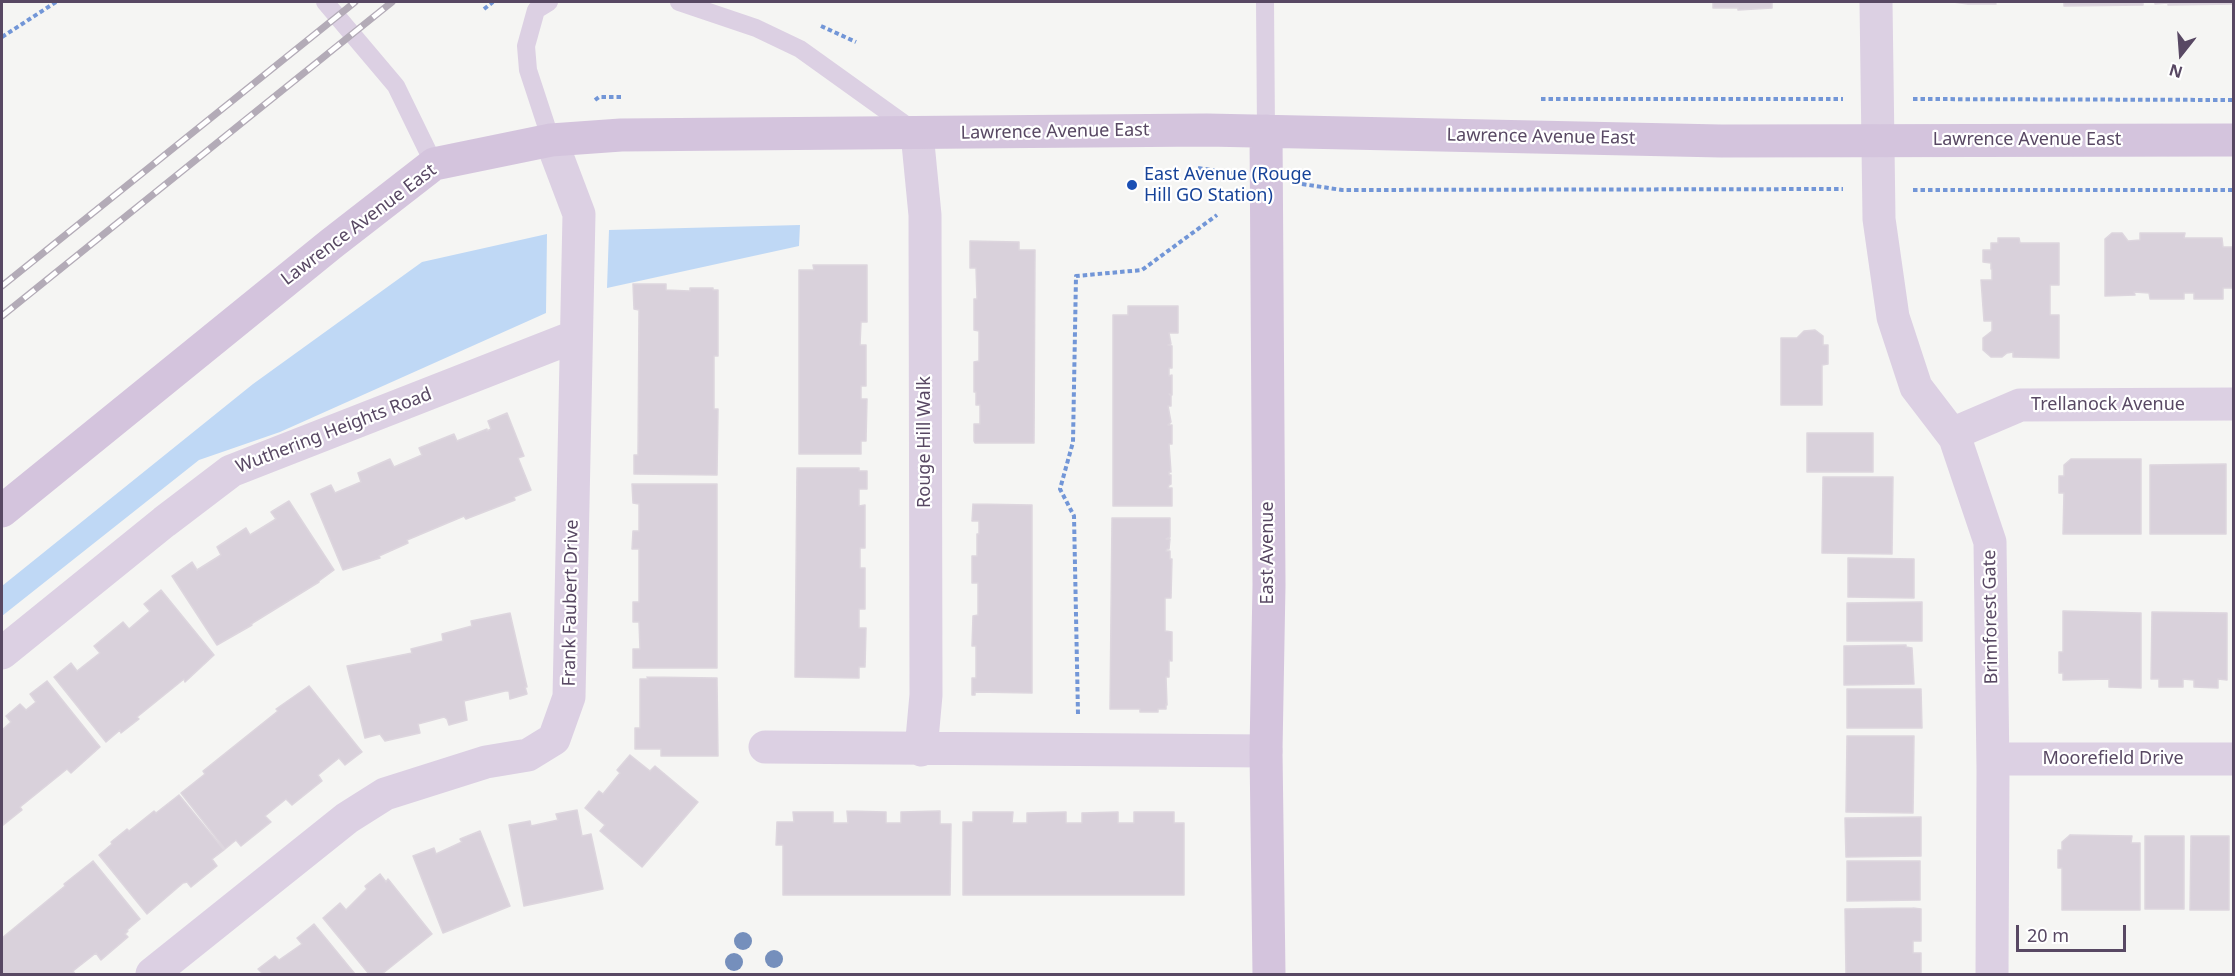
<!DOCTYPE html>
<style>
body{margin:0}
#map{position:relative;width:2235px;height:976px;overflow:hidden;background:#f5f5f3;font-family:"Noto Sans",sans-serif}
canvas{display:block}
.frame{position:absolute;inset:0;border:3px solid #584863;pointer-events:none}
.north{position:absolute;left:2151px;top:24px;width:60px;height:60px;-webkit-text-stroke:4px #fff;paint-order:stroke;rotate:197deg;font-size:16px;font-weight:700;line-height:24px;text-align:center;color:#584863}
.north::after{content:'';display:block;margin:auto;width:21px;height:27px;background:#584863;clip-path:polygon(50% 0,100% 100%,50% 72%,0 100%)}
.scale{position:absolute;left:2016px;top:925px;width:110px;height:27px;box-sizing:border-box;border:3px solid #584863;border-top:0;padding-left:8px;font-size:18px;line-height:21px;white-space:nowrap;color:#584863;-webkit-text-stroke:4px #fff;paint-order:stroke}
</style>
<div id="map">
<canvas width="2235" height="976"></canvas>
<div class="frame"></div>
<div class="north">N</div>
<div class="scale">20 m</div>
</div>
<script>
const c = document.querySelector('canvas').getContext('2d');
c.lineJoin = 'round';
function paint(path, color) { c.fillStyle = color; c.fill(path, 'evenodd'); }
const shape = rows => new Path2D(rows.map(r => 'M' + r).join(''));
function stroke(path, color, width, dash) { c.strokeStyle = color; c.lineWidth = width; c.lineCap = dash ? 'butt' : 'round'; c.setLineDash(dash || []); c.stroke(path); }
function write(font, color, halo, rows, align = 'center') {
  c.font = font + ' "Noto Sans",sans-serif'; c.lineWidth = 4.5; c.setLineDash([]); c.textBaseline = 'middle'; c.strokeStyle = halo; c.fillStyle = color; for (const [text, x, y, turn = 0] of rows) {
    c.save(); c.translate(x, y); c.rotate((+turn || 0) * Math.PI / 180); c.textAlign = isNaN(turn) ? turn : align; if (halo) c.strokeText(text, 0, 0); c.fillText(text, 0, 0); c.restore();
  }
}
paint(shape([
 [800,225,799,246,607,288,609,230],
 [547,234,546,313,280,432,199,460,2,616,2,586,253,384,422,262]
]), '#bfd8f5');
const building = shape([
 [1713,2,1772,2,1772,8,1738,10,1738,8,1713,8,1713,2],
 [1953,2,1995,2,1996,4,1968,4,1953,2],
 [2064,2,2143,2,2143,5,2064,6,2064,2],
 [2155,2,2233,2,2233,4,2168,5,2168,3,2155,4,2155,2],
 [2112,233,2122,233,2128,241,2140,240,2140,233,2185,233,2184,238,2222,238,2223,247,2234,247,2234,288,2223,288,2223,299,2194,299,2194,293,2184,293,2184,299,2150,299,2149,293,2134,292,2135,295,2105,296,2105,239,2112,233],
 [1998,238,2019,238,2020,243,2059,243,2059,285,2050,285,2050,315,2059,315,2059,358,2013,357,2013,352,2007,353,2002,357,1991,357,1983,350,1983,338,1992,331,1992,321,1984,321,1981,280,1992,280,1992,269,1991,269,1991,263,1983,262,1983,250,1991,250,1991,243,1998,243,1998,238],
 [970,241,1019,242,1019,250,1035,250,1034,443,975,443,974,441,974,424,980,424,980,405,976,405,976,392,974,392,974,362,979,361,979,331,974,330,974,299,977,299,976,268,970,268,970,241],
 [813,265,867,265,867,322,861,322,860,345,866,345,866,386,861,386,861,399,867,399,866,441,861,441,861,454,799,454,799,270,814,270,813,265],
 [633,284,666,284,666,290,690,291,690,288,713,288,713,290,718,290,718,356,714,356,714,409,718,409,717,475,634,474,634,455,638,455,639,310,634,309,633,284],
 [1128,306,1178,306,1178,333,1169,333,1171,344,1168,345,1172,346,1172,368,1169,368,1169,376,1172,375,1172,395,1169,394,1171,396,1171,406,1168,406,1171,422,1168,425,1172,425,1172,444,1169,444,1171,472,1169,472,1169,475,1171,475,1171,484,1169,485,1168,488,1172,488,1172,506,1113,506,1113,315,1128,315,1128,306],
 [1815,330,1823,336,1823,345,1828,345,1828,364,1822,365,1822,405,1781,405,1781,338,1797,338,1804,331,1815,330],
 [507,413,524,456,518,458,531,490,514,497,515,500,466,519,464,516,407,540,408,543,379,556,380,558,343,570,311,494,331,485,335,493,361,482,358,473,390,459,394,467,422,455,419,448,454,434,457,441,487,429,487,431,491,429,488,421,507,413],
 [1807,433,1873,433,1873,472,1807,472,1807,433],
 [2071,459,2141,459,2141,534,2063,534,2064,493,2059,493,2059,476,2064,476,2064,465,2071,459],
 [2226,464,2226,534,2150,534,2150,465,2226,464],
 [797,468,859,468,859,471,867,471,867,489,859,489,859,506,865,505,865,548,860,548,860,568,865,568,865,609,859,609,859,628,866,628,865,667,859,667,859,678,795,677,797,468],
 [1823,477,1893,477,1892,554,1822,553,1823,477],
 [632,484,717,484,717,668,633,668,633,649,640,649,639,622,633,622,633,602,639,602,639,549,632,549,633,531,639,531,639,504,633,503,632,484],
 [289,501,334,570,319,581,319,582,251,624,252,625,217,645,172,576,192,562,197,570,221,555,217,547,246,528,250,535,276,519,271,512,289,501],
 [973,504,1032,505,1032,693,975,692,975,695,972,695,972,678,976,678,976,646,972,646,973,616,978,615,978,583,972,583,972,556,977,556,977,534,979,534,979,521,972,521,973,504],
 [1112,518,1170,518,1170,537,1166,539,1170,539,1169,549,1167,549,1166,551,1170,551,1170,559,1172,559,1171,598,1165,598,1165,631,1172,632,1172,661,1169,660,1169,677,1166,677,1167,705,1166,704,1166,709,1158,709,1158,712,1140,712,1140,709,1110,709,1112,518],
 [1848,558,1914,559,1914,598,1848,597,1848,558],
 [161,590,214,655,185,682,184,679,137,717,139,719,121,733,120,730,106,742,54,677,71,663,77,671,100,653,94,646,123,622,129,629,150,611,144,604,161,590],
 [1922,602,1922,641,1847,641,1847,603,1922,602],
 [2063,611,2141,613,2141,688,2109,687,2109,679,2063,680,2063,673,2059,673,2059,652,2063,652,2063,611],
 [2152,612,2227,613,2227,680,2218,679,2218,688,2194,687,2194,680,2183,679,2183,687,2159,687,2159,679,2151,679,2152,612],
 [510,613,527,687,525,687,527,694,510,699,509,691,505,691,464,701,467,720,449,725,447,719,444,717,418,724,420,733,385,741,380,734,365,738,347,666,412,653,411,649,443,641,442,634,472,626,471,621,510,613],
 [1906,645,1906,647,1912,648,1914,684,1844,685,1844,646,1906,645],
 [647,677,717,678,718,756,661,756,661,749,635,749,635,728,640,728,640,679,648,679,647,677],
 [47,681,100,747,71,773,67,769,20,807,22,810,2,826,2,730,11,722,6,716,20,704,26,710,36,702,30,694,47,681],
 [309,686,362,752,345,765,339,758,318,775,322,781,292,805,286,799,265,816,271,822,241,846,236,840,225,849,181,793,205,774,203,771,278,711,276,709,309,686],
 [1847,689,1921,689,1922,728,1847,728,1847,689],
 [1847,736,1914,736,1913,813,1846,812,1847,736],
 [630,755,650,771,655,766,698,802,642,867,600,831,605,825,585,808,599,791,603,794,620,773,617,770,630,755],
 [179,795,224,850,212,859,217,866,191,887,187,882,183,883,147,914,99,855,112,844,111,842,127,829,129,831,154,811,156,813,179,795],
 [577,810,582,836,591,834,603,889,524,906,509,825,530,821,531,826,558,820,556,814,577,810],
 [847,811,886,812,886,823,901,823,901,812,940,811,940,824,951,824,950,895,783,895,783,845,776,845,777,822,794,822,793,812,833,812,833,823,848,823,847,811],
 [973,812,1013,812,1012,823,1027,823,1027,813,1066,812,1066,823,1082,823,1082,813,1118,812,1118,823,1134,823,1134,812,1174,812,1174,823,1184,823,1184,895,963,895,963,822,973,822,973,812],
 [1921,817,1921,856,1846,857,1845,818,1921,817],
 [480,831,510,906,443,933,413,856,434,848,436,854,462,842,460,839,480,831],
 [2070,835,2132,836,2131,843,2140,843,2140,910,2062,910,2062,868,2058,868,2058,850,2062,850,2062,842,2070,835],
 [2145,836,2184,836,2184,909,2145,909,2145,836],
 [2191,836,2229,836,2229,910,2190,910,2191,836],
 [93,861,140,919,127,930,128,931,125,934,128,937,101,960,96,953,73,971,75,974,2,974,2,938,65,886,64,884,93,861],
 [1847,861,1920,861,1920,900,1847,901,1847,861],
 [380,874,386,882,388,879,432,934,382,974,369,974,323,918,340,903,346,910,367,889,365,886,380,874],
 [1913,908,1921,909,1921,941,1913,941,1913,953,1921,953,1921,974,1846,974,1845,909,1913,908],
 [314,924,355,974,263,974,258,969,275,956,279,960,302,944,297,938,314,924]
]);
paint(building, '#d9d1db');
stroke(building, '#ddd6de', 1.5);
stroke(shape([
 [484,9,493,2],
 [821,26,856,42],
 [2,37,56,2],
 [1541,99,1843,99],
 [1913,99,2234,100],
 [595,100,599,97,622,97],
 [1198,168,1232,173],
 [1302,184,1342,190,1843,189],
 [1913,190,2234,190],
 [1078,714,1074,516,1060,489,1073,442,1076,276,1142,270,1217,215]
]), '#7296d7', 4, [4.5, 3]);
stroke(shape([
 [325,2,396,86,434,164],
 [549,2,536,10,526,46,528,70,551,140],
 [679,2,756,28,800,49,913,130],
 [1265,2,1266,131]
]), '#dcd0e3', 18);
stroke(shape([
 [1876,2,1879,219,1893,317,1916,387,1955,438,1990,542,1993,770,1992,974],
 [917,133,925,215,926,695,921,750],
 [1952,434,2020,405,2234,404],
 [2,653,164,522,231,471,576,336],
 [765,747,1266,751],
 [1993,759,2234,759],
 [152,974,347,818,385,794,486,762,528,755,554,739,569,697,579,214,551,140]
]), '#dcd0e3', 33);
stroke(shape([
 [1266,131,1269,585,1266,751,1269,974],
 [2,511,331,244,434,164,551,140,621,135,1207,130,1721,141,2234,140]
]), '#d4c4dd', 33);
const rail = shape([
 [2,286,355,2],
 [2,316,392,2]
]);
stroke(rail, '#b3abb7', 7);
stroke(rail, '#fff', 4.5, [14]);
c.fillStyle = '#758fbc';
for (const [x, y] of [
 [743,941],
 [774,959],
 [734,962]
]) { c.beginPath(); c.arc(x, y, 9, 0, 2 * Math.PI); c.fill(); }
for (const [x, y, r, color] of [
 [1132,185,6,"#1a4fb4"]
]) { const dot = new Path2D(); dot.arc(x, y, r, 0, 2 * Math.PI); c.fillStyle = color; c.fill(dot); stroke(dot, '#fff', 2); }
write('18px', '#584863', '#fff', [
 ["Lawrence Avenue East",1055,132,-1],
 ["Lawrence Avenue East",1541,137,1],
 ["Lawrence Avenue East",2027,140],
 ["Lawrence Avenue East",359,225,-37],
 ["Trellanock Avenue",2108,405],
 ["Wuthering Heights Road",334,431,-21],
 ["Rouge Hill Walk",925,442,-90],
 ["East Avenue",1268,553,-90],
 ["Frank Faubert Drive",571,603,-89],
 ["Brimforest Gate",1991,617,-91],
 ["Moorefield Drive",2113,759]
]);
write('18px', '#164399', '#fff', [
 ["East Avenue (Rouge",1144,175],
 ["Hill GO Station)",1144,196]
], 'left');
</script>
